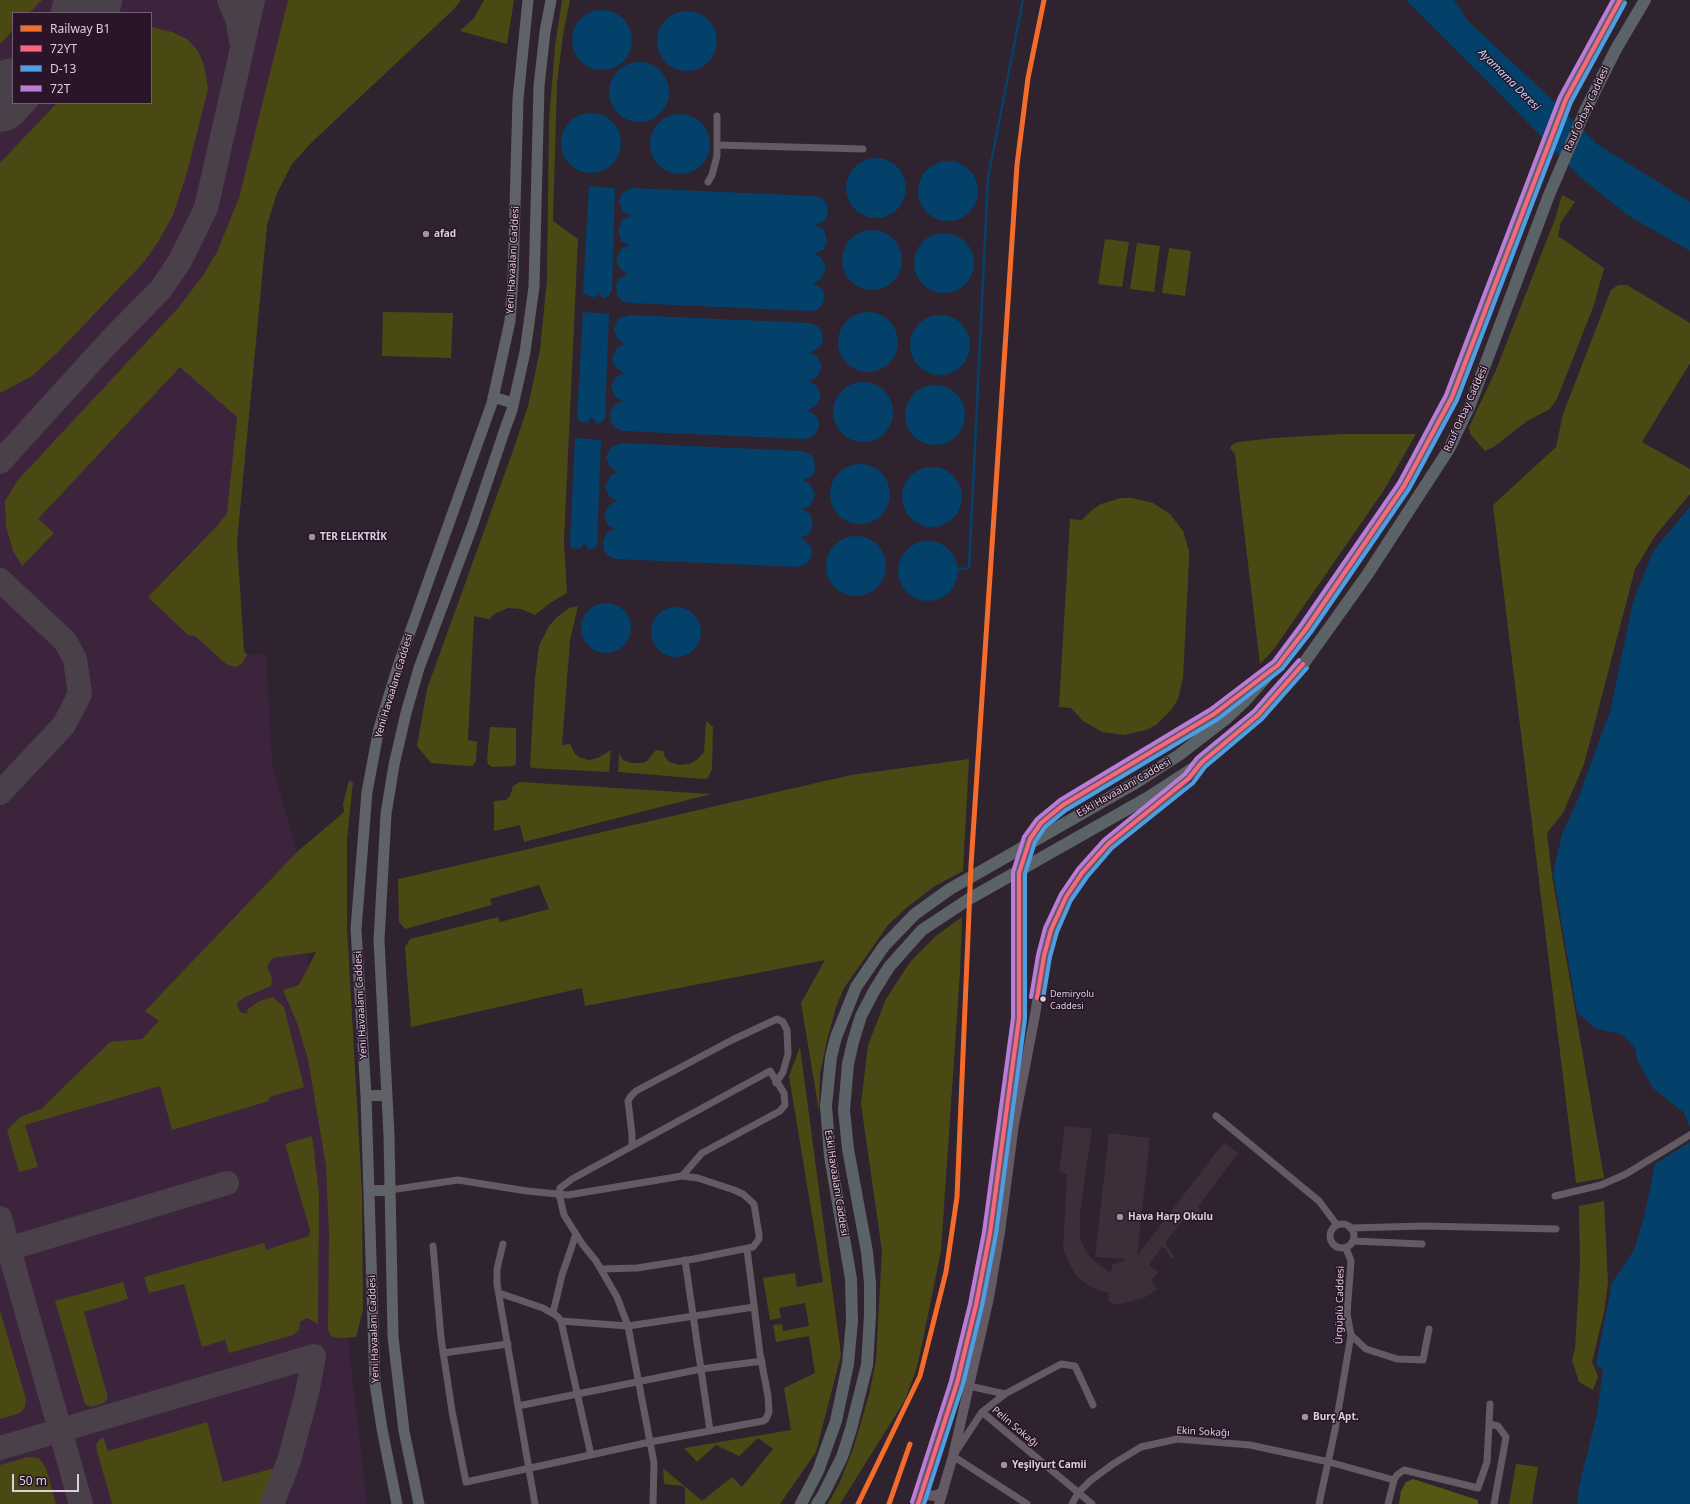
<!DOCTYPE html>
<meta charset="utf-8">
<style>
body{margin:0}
#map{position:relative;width:1690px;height:1504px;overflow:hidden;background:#2e232f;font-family:"Noto Sans",sans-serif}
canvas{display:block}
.legend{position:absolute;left:12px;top:12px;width:140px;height:92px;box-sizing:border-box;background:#291429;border:1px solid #715e71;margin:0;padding:5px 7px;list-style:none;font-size:12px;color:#ddcedc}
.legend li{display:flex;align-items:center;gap:8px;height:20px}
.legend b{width:20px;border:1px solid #715e71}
.scale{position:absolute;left:12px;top:1474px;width:67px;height:18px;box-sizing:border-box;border:2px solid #ddcedc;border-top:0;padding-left:5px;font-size:12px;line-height:14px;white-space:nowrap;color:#ddcedc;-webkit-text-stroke:3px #291429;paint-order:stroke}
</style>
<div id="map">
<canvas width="1690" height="1504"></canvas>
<ul class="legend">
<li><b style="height:5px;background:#f36c2b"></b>Railway B1</li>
<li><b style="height:5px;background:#fa6682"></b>72YT</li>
<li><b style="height:5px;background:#4d9ee5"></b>D-13</li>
<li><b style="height:5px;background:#bd7bd9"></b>72T</li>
</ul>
<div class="scale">50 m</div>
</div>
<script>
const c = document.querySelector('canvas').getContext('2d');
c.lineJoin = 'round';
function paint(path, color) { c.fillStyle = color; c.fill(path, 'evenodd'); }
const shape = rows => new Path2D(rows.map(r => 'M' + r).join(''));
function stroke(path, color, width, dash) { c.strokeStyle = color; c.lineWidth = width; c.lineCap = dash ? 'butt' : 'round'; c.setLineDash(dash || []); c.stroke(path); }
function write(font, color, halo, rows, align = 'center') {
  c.font = font + ' "Noto Sans",sans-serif'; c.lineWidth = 3; c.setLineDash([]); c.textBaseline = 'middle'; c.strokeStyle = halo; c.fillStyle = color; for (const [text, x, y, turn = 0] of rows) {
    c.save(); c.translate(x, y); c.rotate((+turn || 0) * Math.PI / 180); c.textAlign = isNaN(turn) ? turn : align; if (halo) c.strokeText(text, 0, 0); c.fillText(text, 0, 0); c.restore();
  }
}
paint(shape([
 [0,0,461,0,454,9,312,142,292,164,277,193,267,225,237,542,244,651,247,655,266,653,272,764,297,852,339,1263,367,1504,0,1504],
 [13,13,151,13,151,103,13,103]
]), '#3c243d');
paint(shape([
 [1065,1126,1092,1129,1080,1213,1080,1236,1085,1250,1091,1258,1110,1273,1113,1264,1124,1261,1125,1259,1095,1257,1109,1133,1150,1138,1137,1256,1224,1142,1238,1153,1198,1207,1205,1220,1200,1220,1192,1209,1165,1243,1175,1258,1171,1258,1165,1249,1162,1247,1149,1265,1158,1272,1151,1281,1157,1289,1144,1298,1116,1305,1108,1301,1109,1293,1093,1288,1078,1278,1069,1263,1063,1249,1067,1174,1059,1172]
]), '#3e2e39');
paint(shape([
 [0,0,42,0,29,13,13,13,13,30,0,44],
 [288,0,461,0,454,9,312,142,292,164,277,193,267,225,237,542,244,651,247,655,242,664,235,667,226,664,195,636,188,635,148,597,218,525,227,513,237,417,180,367,38,519,54,533,22,566,13,551,6,526,5,501,18,480,179,307,204,274,217,252,239,198],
 [484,0,514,0,507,44,460,31,474,18],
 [562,0,570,0,563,35,557,83,553,221,578,239,564,541,567,593,550,603,535,615,521,609,508,608,496,613,489,619,474,616,468,740,477,742,476,761,473,765,468,766,431,763,417,746,427,689,514,448,528,406,540,350,547,279,549,121,555,46],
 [151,27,172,32,187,39,198,51,204,65,208,89,186,176,173,215,158,242,144,262,58,352,32,376,0,393,0,163,57,103,151,103],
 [1562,195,1575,202,1561,222,1558,236,1604,268,1594,305,1557,399,1550,409,1527,421,1495,446,1485,451,1470,434,1469,427,1496,370,1555,219],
 [1105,239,1129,242,1122,287,1098,284],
 [1137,243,1160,246,1154,292,1130,289],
 [1169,248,1191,251,1185,296,1162,293],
 [1618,285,1627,285,1690,323,1690,363,1642,442,1690,469,1690,494,1655,536,1635,569,1584,764,1563,813,1547,833,1552,876,1604,1178,1576,1183,1493,505,1556,447,1563,414,1611,290],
 [383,312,453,313,451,358,382,356],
 [1343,434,1416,434,1384,490,1274,649,1260,664,1235,455,1230,448,1232,445,1238,442,1275,438],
 [1121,498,1132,498,1153,503,1170,514,1183,531,1189,551,1189,561,1183,678,1178,699,1172,709,1156,725,1146,730,1124,735,1102,732,1083,721,1071,708,1059,707,1070,519,1082,520,1092,510,1101,504],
 [578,606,570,640,562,745,570,744,575,754,581,758,589,760,598,758,611,750,609,772,532,768,530,766,535,678,539,646,549,626,557,617,569,608],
 [706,721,713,727,712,769,708,778,704,779,618,772,619,753,623,760,632,763,642,763,647,761,656,750,663,751,665,757,669,762,679,765,690,764,698,759,704,752],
 [490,727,516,728,516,764,514,766,492,767,488,764,487,759],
 [969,759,963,871,935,886,906,908,888,925,844,988,836,1007,827,1040,820,1074,819,1111,801,1003,825,960,585,1006,582,988,411,1027,405,947,410,939,498,917,500,922,549,909,539,885,490,899,492,905,405,929,399,922,398,879,851,775],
 [349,781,353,782,347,840,347,927,362,1192,363,1310,356,1337,338,1338,331,1336,328,1329,329,1232,326,1166,308,1059,297,1023,283,990,299,985,316,952,273,958,267,966,272,978,271,986,245,997,238,1002,237,1006,240,1012,247,1014,248,1009,260,1001,273,997,284,1007,304,1087,269,1097,269,1101,172,1130,160,1086,25,1125,38,1167,19,1172,7,1130,22,1116,41,1109,110,1042,142,1039,159,1021,145,1011,297,852,344,812,343,804],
 [520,782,711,794,524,842,520,825,494,831,494,801,506,800,510,796,513,786],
 [962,917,960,971,941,1251,921,1349,916,1370,905,1400,840,1504,828,1504,840,1482,853,1449,869,1395,876,1360,882,1251,861,1104,868,1045,886,999,910,962,937,935],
 [800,1047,841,1355,816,1452,780,1504,685,1504,685,1488,682,1486,664,1484,663,1468,702,1501,732,1477,742,1487,773,1449,758,1438,739,1456,716,1445,697,1462,684,1448,791,1430,784,1388,815,1373,809,1336,776,1342,773,1325,782,1324,783,1331,809,1326,805,1303,779,1308,781,1318,770,1320,763,1278,795,1273,797,1287,823,1282,789,1076],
 [312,1136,319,1193,318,1324,307,1318,300,1322,299,1330,293,1335,229,1353,225,1340,202,1347,184,1284,149,1293,144,1277,264,1243,266,1250,309,1236,310,1230,285,1144],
 [1604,1201,1608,1283,1604,1312,1592,1362,1598,1376,1593,1390,1579,1382,1572,1360,1575,1349,1580,1265,1579,1206],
 [123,1282,128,1299,84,1312,108,1398,104,1403,91,1407,85,1404,55,1301],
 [0,1311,26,1399,25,1407,20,1413,0,1419],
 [207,1422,223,1482,282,1466,267,1504,112,1504,97,1451,96,1445,99,1440,103,1437,108,1451],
 [28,1457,39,1458,46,1468,56,1504,0,1504,0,1465],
 [1516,1464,1538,1467,1532,1504,1509,1504]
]), '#4a4914');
paint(shape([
 [1413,1479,1478,1500,1478,1504,1399,1504,1401,1491,1406,1482]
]), '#575715');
paint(shape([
 [1406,0,1453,0,1458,5,1467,20,1544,92,1597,144,1690,202,1690,251,1629,216,1579,176,1501,95],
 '572 40a30 30 0 1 1 60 0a30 30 0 1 1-60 0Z',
 '657 41a30 30 0 1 1 60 0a30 30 0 1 1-60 0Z',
 '609 92a30 30 0 1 1 60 0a30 30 0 1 1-60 0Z',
 '561 143a30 30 0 1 1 60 0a30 30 0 1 1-60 0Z',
 '650 144a30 30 0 1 1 60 0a30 30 0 1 1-60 0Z',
 '846 188a30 30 0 1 1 60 0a30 30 0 1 1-60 0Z',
 '918 191a30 30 0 1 1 60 0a30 30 0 1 1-60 0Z',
 [589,186,615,188,612,292,609,296,603,298,598,292,595,297,592,297,586,295,583,292],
 [631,188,815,196,822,198,827,204,828,215,824,221,815,225,824,229,827,240,823,250,814,254,822,258,826,269,821,279,813,283,823,290,825,298,822,305,817,310,809,311,629,303,622,301,617,295,616,284,620,278,628,274,620,269,616,259,621,249,629,245,621,241,618,230,622,220,631,216,623,212,619,201,621,194],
 '842 260a30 30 0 1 1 60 0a30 30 0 1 1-60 0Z',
 '914 263a30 30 0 1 1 60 0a30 30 0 1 1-60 0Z',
 [583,312,609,314,605,418,602,422,597,424,592,417,588,422,586,423,579,421,577,418],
 '838 342a30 30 0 1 1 60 0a30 30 0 1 1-60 0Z',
 [629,315,809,323,817,326,822,331,823,342,818,348,810,352,818,357,822,367,817,377,809,381,817,386,821,396,816,406,808,410,818,418,819,425,817,432,811,437,804,439,623,431,616,428,611,423,610,412,614,405,623,401,615,397,611,386,616,377,624,373,616,368,612,358,617,348,625,344,617,339,614,329,618,319],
 '910 345a30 30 0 1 1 60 0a30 30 0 1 1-60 0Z',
 '833 412a30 30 0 1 1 60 0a30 30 0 1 1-60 0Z',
 '905 415a30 30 0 1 1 60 0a30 30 0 1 1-60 0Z',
 [575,438,601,440,597,546,589,550,584,543,581,548,578,549,571,547,570,544],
 [622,443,802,451,810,454,814,459,815,470,811,477,803,480,811,485,815,495,810,506,802,509,810,514,813,524,809,534,800,538,805,540,810,546,812,553,810,560,804,565,797,567,616,559,609,556,604,551,603,540,607,533,615,529,608,525,604,515,609,505,617,501,609,496,605,486,610,476,618,472,610,467,606,457,611,447],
 '830 494a30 30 0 1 1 60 0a30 30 0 1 1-60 0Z',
 '902 497a30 30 0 1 1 60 0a30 30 0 1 1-60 0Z',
 [1690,507,1690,1127,1684,1113,1653,1088,1638,1062,1635,1048,1623,1035,1595,1028,1577,1012,1553,873,1562,834,1577,801,1610,712,1633,602,1653,551],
 '826 566a30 30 0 1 1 60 0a30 30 0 1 1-60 0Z',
 '898 571a30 30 0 1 1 60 0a30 30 0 1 1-60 0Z',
 '581 628a25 25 0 1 1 50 0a25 25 0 1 1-50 0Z',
 '651 632a25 25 0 1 1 50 0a25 25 0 1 1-50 0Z',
 [1690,1142,1690,1504,1577,1504,1579,1487,1597,1414,1603,1370,1596,1365,1612,1283,1634,1250,1644,1217,1655,1164]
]), '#04416a');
stroke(shape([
 [957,570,969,568,988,178,1023,0]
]), '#04416a', 2.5);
stroke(shape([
 [229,0,238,21,241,41],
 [0,462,109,342,161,289,180,261,206,208,253,0],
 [0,580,65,641,75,659,80,694,64,725,0,793],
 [0,1218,81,1504],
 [8,1249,227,1183],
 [0,1448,314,1356,307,1393,289,1461,272,1504]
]), '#4a404a', 24);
stroke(shape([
 [81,13,92,0],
 [0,102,13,88]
]), '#4a404a', 60);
stroke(shape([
 [717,145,863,149],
 [708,182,712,175,717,156,717,116],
 [1216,1116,1319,1201,1337,1225],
 [632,1145,632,1134,628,1101,631,1096,636,1091,732,1040,777,1019,783,1022,787,1030,788,1054,783,1072,776,1083],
 [390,1190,458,1180,527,1191,568,1195,682,1176,698,1178,734,1190,743,1194,754,1204,759,1235,759,1239,753,1247,694,1259,637,1268,601,1269],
 [1555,1196,1601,1185,1626,1174,1690,1135],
 '1330 1236a12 12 0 1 1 24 0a12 12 0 1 1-24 0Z',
 [1350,1228,1424,1226,1556,1229],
 [1353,1241,1422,1244],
 [503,1244,497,1269,497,1284,535,1504],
 [433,1246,441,1338,452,1411,466,1482,650,1442,763,1421,766,1419,769,1412,768,1396,760,1354,747,1249],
 [685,1260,710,1431],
 [499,1293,543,1308,557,1316,561,1321,591,1455],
 [553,1313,562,1275,576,1234],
 [561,1321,628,1326,754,1307],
 [1351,1335,1366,1349,1397,1359,1423,1360,1429,1329],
 [443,1353,508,1344],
 [969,1386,1005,1394],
 [518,1406,701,1369,762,1361],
 [982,1412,1092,1504],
 [1489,1424,1498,1426,1506,1437,1494,1504],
 [653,1504,654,1463,628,1326,617,1297,596,1261,583,1245,564,1215,559,1194,560,1188,572,1179,770,1071,784,1093,785,1105,780,1111,702,1153,682,1176],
 [1027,1504,953,1456,982,1412,1005,1394,1061,1364,1075,1366,1093,1405],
 [1072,1504,1078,1493,1090,1481,1113,1464,1141,1447,1177,1439,1250,1445,1329,1462,1394,1480],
 [1319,1504,1335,1430,1351,1335,1347,1314,1351,1261,1346,1248],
 [1388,1504,1394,1480,1397,1475,1404,1470,1478,1488,1487,1462,1490,1404]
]), '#635a63', 7);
stroke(shape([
 [923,1491,927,1495,935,1496,943,1492],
 [918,1504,957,1383,976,1305,990,1233,1019,1018,1019,873,1026,848,1041,823,1063,805,1214,714,1265,673],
 [939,1504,953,1456,989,1298,1000,1232,1014,1124,1035,1015,1044,956,1051,930,1066,897,1082,873,1108,844,1170,794,1195,770]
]), '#635a63', 10);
stroke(shape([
 [493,397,513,403],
 [366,1096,387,1095],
 [370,1191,390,1190],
 [397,1504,382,1429,375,1383,373,1323,366,1096,356,929,367,792,379,728,399,663,492,403,510,321,513,277,518,99,528,0],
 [419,1504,404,1431,393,1337,389,1136,379,940,386,814,394,765,406,713,419,668,472,527,505,429,512,410,525,352,534,287,539,86,545,32,551,0]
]), '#5f6266', 11);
stroke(shape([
 [801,1504,818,1471,836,1421,848,1364,852,1321,851,1279,830,1156,826,1106,831,1057,836,1037,856,987,884,946,915,914,950,889,1137,782,1179,755,1227,718,1244,702,1296,644,1404,486,1440,421,1452,397,1553,130,1566,99,1620,0],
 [817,1504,823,1495,842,1457,851,1429,867,1365,870,1315,870,1283,867,1252,848,1149,844,1110,848,1064,853,1042,861,1016,874,991,889,967,922,930,969,899,1147,798,1201,763,1258,715,1304,663,1367,575,1449,449,1470,405,1549,195,1585,111,1616,49,1645,0]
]), '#5c6366', 12);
stroke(shape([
 [1037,998,1044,956,1051,930,1066,897,1082,873,1108,844,1189,778,1201,763,1258,715,1303,664],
 [918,1504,957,1383,976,1305,990,1233,1019,1018,1019,873,1030,839,1041,823,1063,805,1214,714,1278,665,1306,629,1404,486,1452,397,1566,99,1620,0]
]), '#fa6682', 4);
stroke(shape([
 [1043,999,1050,957,1057,932,1071,900,1087,877,1112,848,1193,783,1205,767,1262,719,1307,668],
 [924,1504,963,1384,982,1306,996,1234,1025,1019,1025,874,1035,842,1045,827,1066,810,1218,719,1282,669,1311,632,1409,489,1457,400,1571,102,1625,3]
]), '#4d9ee5', 4);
stroke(shape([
 [1031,997,1038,955,1045,928,1061,894,1078,869,1104,840,1185,774,1197,758,1254,711,1299,660],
 [912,1502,951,1381,970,1304,984,1232,1013,1018,1013,872,1024,837,1037,819,1060,800,1211,709,1274,661,1301,625,1399,483,1446,395,1560,97,1613,0]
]), '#bd7bd9', 4);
stroke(shape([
 [858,1504,920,1376,946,1272,957,1197,971,865,1017,165,1028,78,1044,0],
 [889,1504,910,1444]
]), '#f36c2b', 5);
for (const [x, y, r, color] of [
 [426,234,4,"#a0929f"],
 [312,537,4,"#a0929f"],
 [1043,999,3.5,"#ddcedc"],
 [1120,1217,4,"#a0929f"],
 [1305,1417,4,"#a0929f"],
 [1004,1465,4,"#a0929f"]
]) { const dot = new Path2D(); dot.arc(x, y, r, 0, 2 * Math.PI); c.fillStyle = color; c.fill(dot); stroke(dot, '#291429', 1.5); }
write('9px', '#ddcedc', '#291429', [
 ["Demiryolu",1050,994],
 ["Caddesi",1050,1006]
], 'left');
write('10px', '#ddcedc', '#291429', [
 ["Rauf Orbay Caddesi",1587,109,-65],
 ["Yeni Havaalanı Caddesi",513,260,-87],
 ["Rauf Orbay Caddesi",1466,409,-66],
 ["Yeni Havaalanı Caddesi",394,686,-73],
 ["Eski Havaalanı Caddesi",1124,788,-30],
 ["Yeni Havaalanı Caddesi",361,1005,-93],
 ["Eski Havaalanı Caddesi",836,1183,81],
 ["Ürgüplü Caddesi",1340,1305,-89],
 ["Yeni Havaalanı Caddesi",374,1329,-92],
 ["Pelin Sokağı",1015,1427,40],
 ["Ekin Sokağı",1203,1432,3]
]);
write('bold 10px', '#ddcedc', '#291429', [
 ["afad",434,234],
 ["TER ELEKTRİK",320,537],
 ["Hava Harp Okulu",1128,1217],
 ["Burç Apt.",1313,1417],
 ["Yeşilyurt Camii",1012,1465]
], 'left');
write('italic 11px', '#b8ddfe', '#291429', [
 ["Ayamama Deresi",1509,80,45]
]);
</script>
